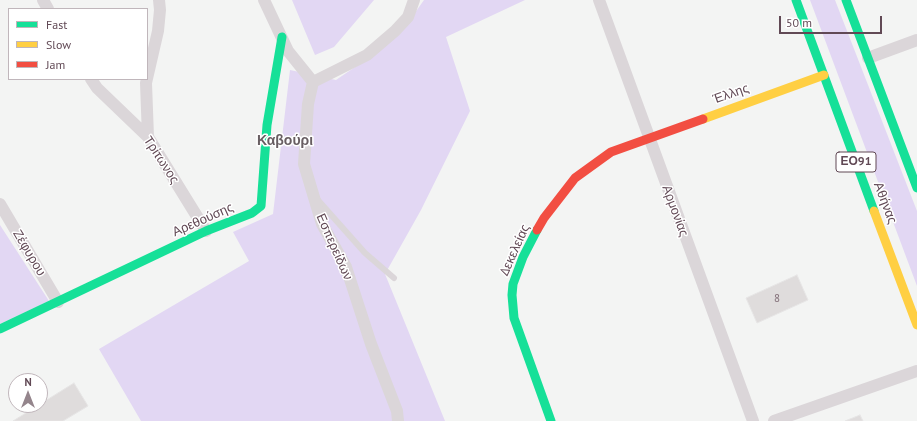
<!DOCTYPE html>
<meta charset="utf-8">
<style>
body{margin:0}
#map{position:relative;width:917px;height:421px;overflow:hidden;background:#f3f4f3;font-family:"PT Sans",sans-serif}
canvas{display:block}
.legend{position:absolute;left:8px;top:8px;width:140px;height:72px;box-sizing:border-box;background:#fff;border:1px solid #c0b6bb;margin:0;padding:5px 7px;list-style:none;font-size:12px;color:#614955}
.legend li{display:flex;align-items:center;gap:8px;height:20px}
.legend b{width:20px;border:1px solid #c0b6bb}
.north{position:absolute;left:8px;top:373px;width:40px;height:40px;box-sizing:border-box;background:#fff;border:1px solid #c0b6bb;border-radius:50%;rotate:0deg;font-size:11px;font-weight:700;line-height:16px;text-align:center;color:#614955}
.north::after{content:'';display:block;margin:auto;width:14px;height:18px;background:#94858c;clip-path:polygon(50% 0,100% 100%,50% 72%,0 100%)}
.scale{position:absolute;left:779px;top:16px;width:103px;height:18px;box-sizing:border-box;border:2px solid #614955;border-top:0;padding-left:5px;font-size:12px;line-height:14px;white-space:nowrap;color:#614955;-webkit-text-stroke:3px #fff;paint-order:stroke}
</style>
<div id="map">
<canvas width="917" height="421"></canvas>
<ul class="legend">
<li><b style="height:5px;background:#16e098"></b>Fast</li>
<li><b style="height:5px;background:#ffcf43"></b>Slow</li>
<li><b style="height:5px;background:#f24e42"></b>Jam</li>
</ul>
<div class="north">N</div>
<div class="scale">50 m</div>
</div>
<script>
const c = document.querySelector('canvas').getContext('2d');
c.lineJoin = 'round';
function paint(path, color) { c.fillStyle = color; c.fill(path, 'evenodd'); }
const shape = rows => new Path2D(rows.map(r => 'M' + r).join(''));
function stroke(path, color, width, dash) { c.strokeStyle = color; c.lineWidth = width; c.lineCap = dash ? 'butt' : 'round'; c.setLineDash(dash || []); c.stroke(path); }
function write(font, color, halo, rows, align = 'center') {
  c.font = font + ' "PT Sans",sans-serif'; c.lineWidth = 3; c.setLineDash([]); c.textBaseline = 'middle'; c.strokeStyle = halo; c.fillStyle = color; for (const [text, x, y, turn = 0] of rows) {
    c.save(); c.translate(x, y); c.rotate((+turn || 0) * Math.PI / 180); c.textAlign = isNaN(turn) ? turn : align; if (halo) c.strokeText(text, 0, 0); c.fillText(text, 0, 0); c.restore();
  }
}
paint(shape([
 [292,0,374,0,334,47,315,55],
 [424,0,525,0,446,37,470,111,421,210,385,274,445,421,141,421,99,349,249,261,233,232,273,214,290,70,336,80,380,50,407,24],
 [810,0,835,0,917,211,917,286],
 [0,225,49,301,0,324]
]), '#e2d7f3');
const building = shape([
 [797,275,808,300,757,323,746,298,797,275],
 [74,383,88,406,63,421,13,421,74,383],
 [860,415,863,421,845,421,860,415]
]);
paint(building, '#dfdcdc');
stroke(building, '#e6e5e5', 1);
stroke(shape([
 [317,199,365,253,394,278]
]), '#dbd6d9', 6);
stroke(shape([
 [43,0,48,9],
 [264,0,288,51,313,82],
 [599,0,753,421],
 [868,58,917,40],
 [91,79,97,88,148,137,206,231],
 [313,82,308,104,304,164,322,224,346,267,371,344,397,411,398,421],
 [313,82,367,55,395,31,408,17,414,0],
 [148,137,146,83,158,31,160,10,159,0],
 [0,204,58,302],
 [774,421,917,371]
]), '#dbd6d9', 12);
stroke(shape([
 [796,0,874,211],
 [846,0,917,188],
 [537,230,523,257,513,284,512,295,514,318,551,421],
 [0,329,206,231,252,213,261,206,267,125,282,37]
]), '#16e098', 9);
stroke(shape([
 [703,119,824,75],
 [874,211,917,325]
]), '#ffcf43', 9);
stroke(shape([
 [537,230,544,218,575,178,611,152,703,119]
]), '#f24e42', 9);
write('11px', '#826f78', null, [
 ["8",777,299]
]);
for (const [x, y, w] of [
 [856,162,40]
]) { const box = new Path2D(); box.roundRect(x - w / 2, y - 10, w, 20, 3); c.fillStyle = '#fff'; c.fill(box); stroke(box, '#614955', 1); }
write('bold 12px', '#614955', null, [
 ["ΕΟ91",856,162]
]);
write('13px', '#614955', '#fff', [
 ["Έλλης",731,94,-19],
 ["Τρίτωνος",161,160,57],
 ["Αθήνας",885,203,69],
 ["Αρμονίας",675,211,70],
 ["Αρεθούσης",203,220,-24],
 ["Εσπερείδων",334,247,66],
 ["Δεκελείας",515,250,-66],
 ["Ζέφυρου",29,253,59]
]);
write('bold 14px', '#685e62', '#fff', [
 ["Καβούρι",285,141]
]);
</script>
